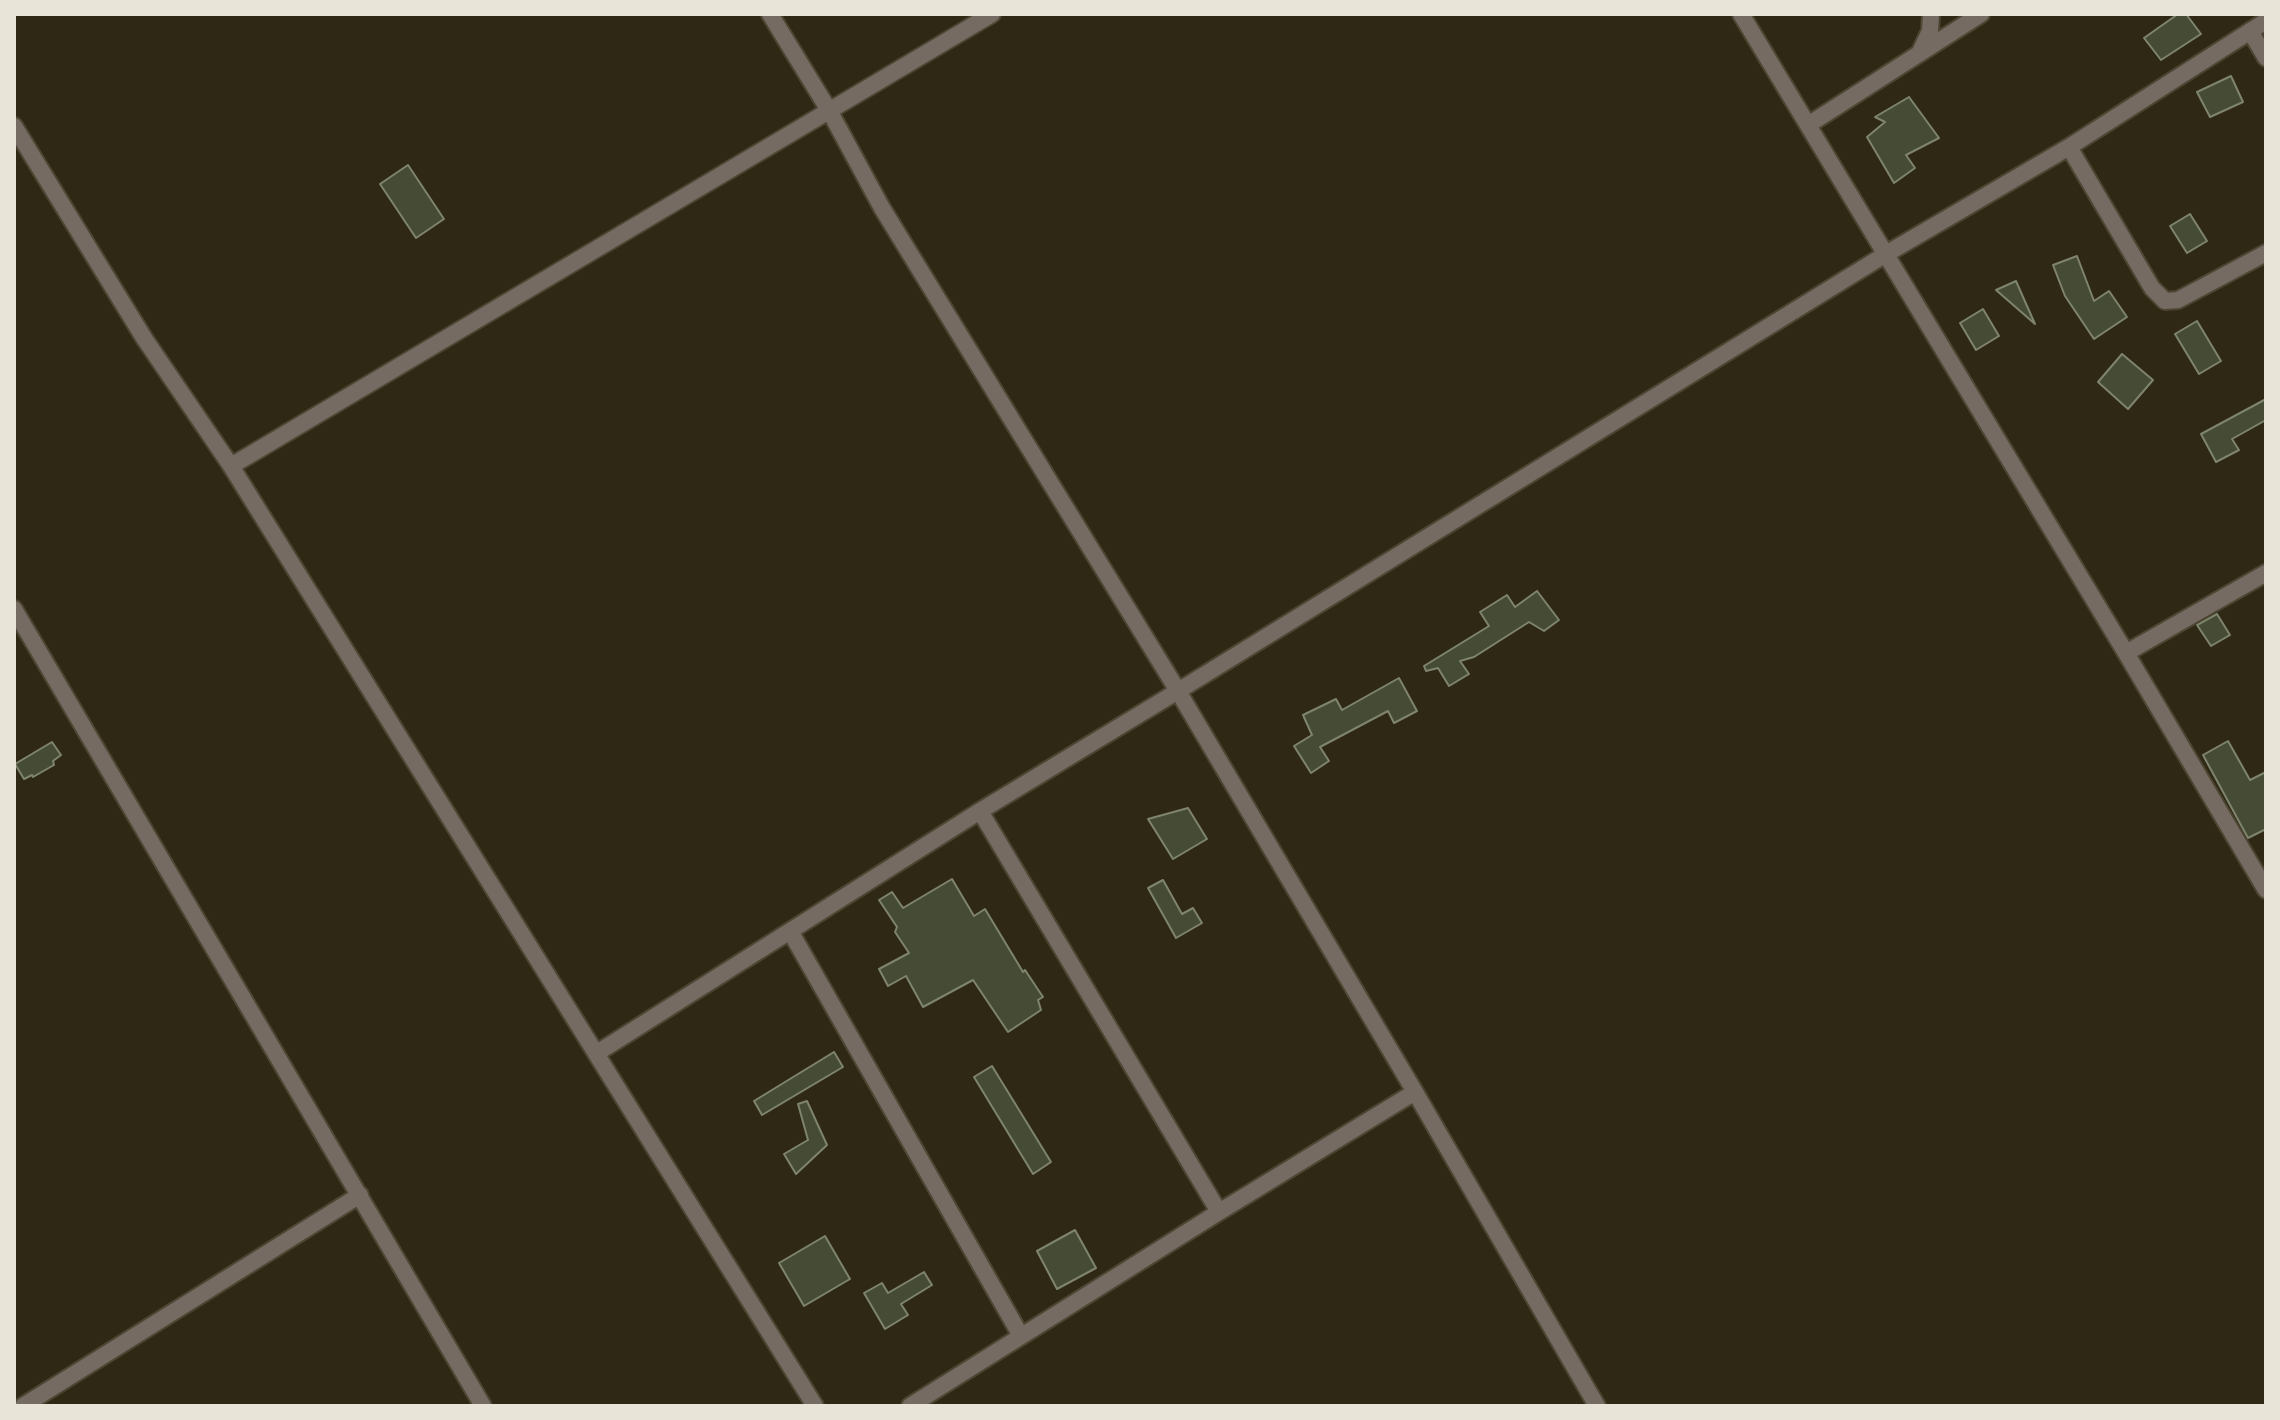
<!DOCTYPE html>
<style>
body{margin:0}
#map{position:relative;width:2280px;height:1420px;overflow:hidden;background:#2f2814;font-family:"Crimson Pro",serif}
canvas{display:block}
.frame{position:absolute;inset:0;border:16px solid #e9e4d8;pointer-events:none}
</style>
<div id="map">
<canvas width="2280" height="1420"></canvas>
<div class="frame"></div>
</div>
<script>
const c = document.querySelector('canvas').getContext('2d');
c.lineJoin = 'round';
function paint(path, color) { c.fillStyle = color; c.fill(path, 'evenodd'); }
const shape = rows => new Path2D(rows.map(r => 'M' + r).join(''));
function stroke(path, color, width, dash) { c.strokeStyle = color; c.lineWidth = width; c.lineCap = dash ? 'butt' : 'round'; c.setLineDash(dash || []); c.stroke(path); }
const building = shape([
 [2178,14,2186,14,2201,34,2161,60,2144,38,2178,14],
 [2231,76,2243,102,2210,117,2197,92,2231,76],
 [1909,97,1939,138,1906,155,1915,168,1894,183,1867,137,1885,122,1875,117,1909,97],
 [408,165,444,219,416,238,380,184,408,165],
 [2190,214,2207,241,2187,253,2170,226,2190,214],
 [2077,256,2094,301,2109,291,2127,317,2094,339,2065,296,2053,265,2077,256],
 [2016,281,2035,324,1996,290,2016,281],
 [1983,309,1999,336,1976,350,1960,323,1983,309],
 [2197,321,2221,361,2199,374,2175,334,2197,321],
 [2122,354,2153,380,2128,409,2098,382,2122,354],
 [2266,399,2266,420,2232,439,2239,450,2216,462,2201,434,2266,399],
 [1537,591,1559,620,1544,631,1529,622,1474,657,1460,661,1469,674,1449,686,1438,668,1426,671,1424,666,1489,626,1480,612,1507,595,1515,607,1537,591],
 [2217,614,2230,635,2211,646,2197,625,2217,614],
 [1399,678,1417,711,1394,723,1388,711,1320,747,1329,761,1311,773,1294,746,1312,735,1303,715,1336,699,1342,710,1399,678],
 [2228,741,2250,780,2266,772,2266,829,2248,838,2203,755,2228,741],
 [52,742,61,755,53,761,54,765,33,777,32,775,24,779,15,764,52,742],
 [1188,808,1207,839,1173,859,1148,819,1188,808],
 [952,879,974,916,985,909,1023,972,1025,970,1043,997,1038,1000,1041,1010,1008,1032,973,980,923,1007,906,976,888,986,879,969,909,953,895,932,897,927,879,900,892,892,903,908,952,879],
 [1163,880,1182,914,1193,908,1202,923,1176,938,1148,888,1163,880],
 [834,1052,843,1067,762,1115,754,1101,834,1052],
 [992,1066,1051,1162,1033,1174,974,1077,992,1066],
 [807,1101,827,1145,796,1174,784,1154,808,1140,798,1104,807,1101],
 [1075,1230,1096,1268,1057,1289,1037,1251,1075,1230],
 [825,1236,850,1279,804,1306,779,1263,825,1236],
 [924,1272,932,1285,901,1304,908,1315,885,1329,864,1293,882,1283,888,1293,924,1272]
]);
paint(building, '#464b36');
stroke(building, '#7e846d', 2);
const street = shape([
 [770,14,830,112,882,208,1178,691,1415,1092,1597,1406],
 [1741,14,2126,653,2266,890],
 [2250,31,2266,58],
 [1920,52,1930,31,1931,14],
 [1808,125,1981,14],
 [14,126,144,338,231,466,815,1406],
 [2069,147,2152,288,2165,301,2178,300,2266,253],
 [231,466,992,14],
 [14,609,483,1406],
 [2126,653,2266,573],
 [980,811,1219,1212],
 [790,931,1021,1336],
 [597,1053,980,811,1178,691,1886,254,2069,147,2266,21],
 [23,1406,360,1195],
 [910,1406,1219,1212,1415,1092]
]);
stroke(street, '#4d4633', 20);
stroke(street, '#766b62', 16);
</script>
